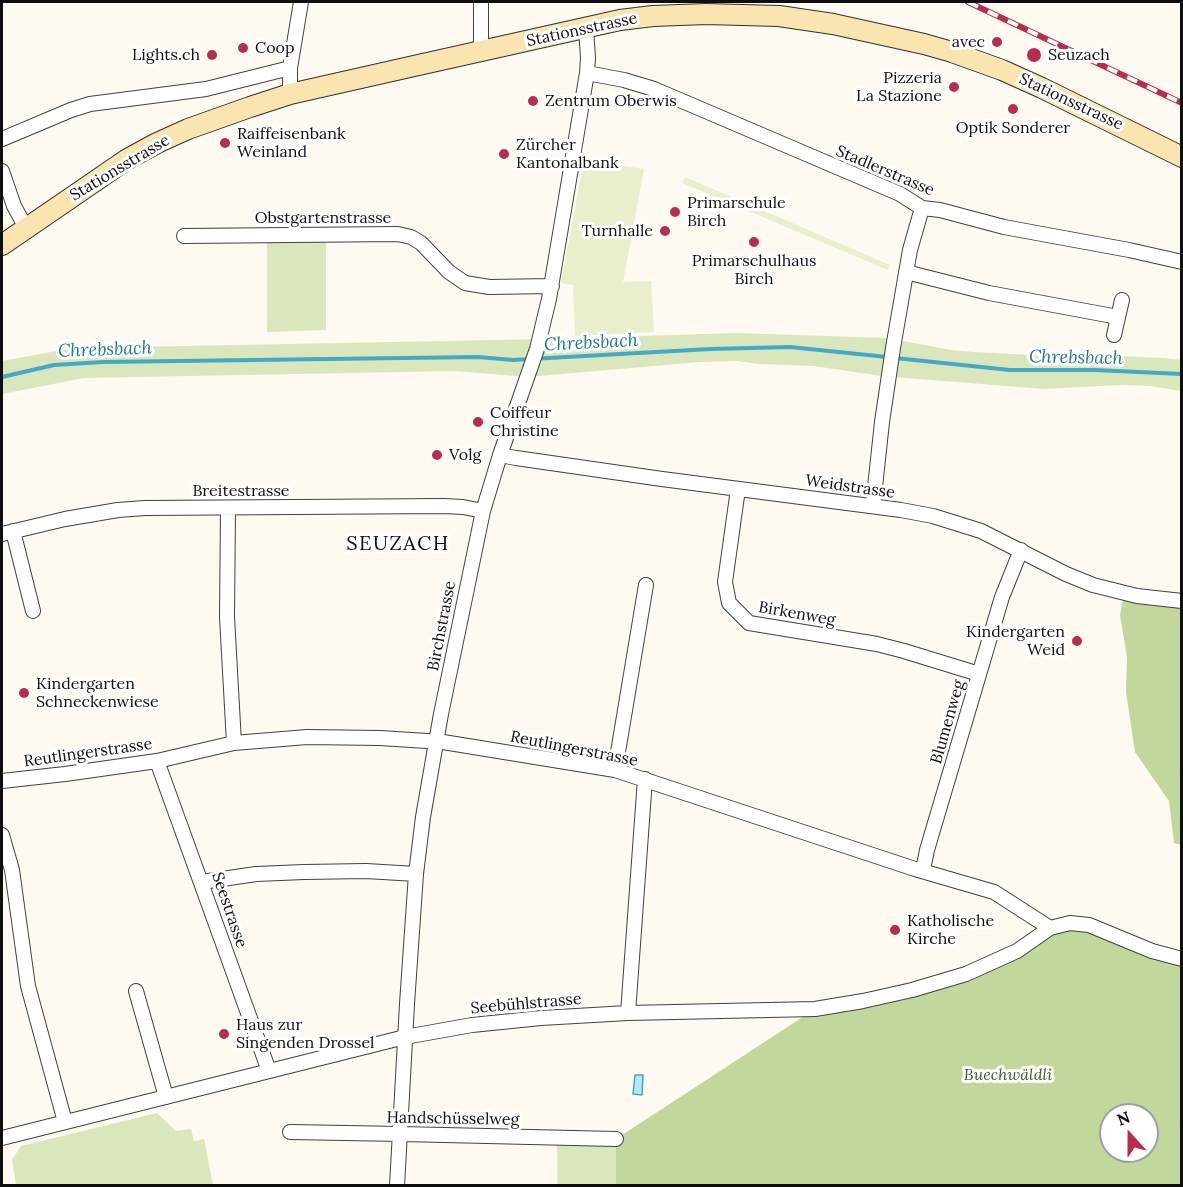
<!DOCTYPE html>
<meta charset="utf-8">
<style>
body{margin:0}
#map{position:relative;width:1183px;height:1187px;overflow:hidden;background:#fef9f1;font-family:Lora,serif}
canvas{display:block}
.frame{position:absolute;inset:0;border:3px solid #0e0e0e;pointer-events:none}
.north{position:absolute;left:1099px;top:1103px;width:60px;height:60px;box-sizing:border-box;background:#fff;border:2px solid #9f9f9f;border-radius:50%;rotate:339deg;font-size:16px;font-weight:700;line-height:24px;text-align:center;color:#0e0e0e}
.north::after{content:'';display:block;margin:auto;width:21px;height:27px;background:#b72e4d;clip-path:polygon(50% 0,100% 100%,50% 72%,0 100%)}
</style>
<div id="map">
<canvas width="1183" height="1187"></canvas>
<div class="frame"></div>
<div class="north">N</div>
</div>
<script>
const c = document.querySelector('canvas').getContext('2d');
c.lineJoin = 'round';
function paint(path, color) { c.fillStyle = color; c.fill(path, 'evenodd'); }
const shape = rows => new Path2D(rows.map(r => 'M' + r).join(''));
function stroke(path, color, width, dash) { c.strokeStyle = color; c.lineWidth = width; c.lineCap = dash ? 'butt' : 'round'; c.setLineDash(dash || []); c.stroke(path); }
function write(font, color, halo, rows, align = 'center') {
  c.font = font + ' Lora,serif'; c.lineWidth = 6; c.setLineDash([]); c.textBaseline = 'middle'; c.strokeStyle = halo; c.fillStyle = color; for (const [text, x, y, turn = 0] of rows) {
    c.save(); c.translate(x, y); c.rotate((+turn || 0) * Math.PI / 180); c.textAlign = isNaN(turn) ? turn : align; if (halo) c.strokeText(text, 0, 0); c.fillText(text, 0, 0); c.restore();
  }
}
paint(shape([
 [326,237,326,330,267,332,267,238],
 [736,333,887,338,951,350,974,352,1051,356,1122,356,1162,358,1182,360,1181,391,1151,386,1122,385,1044,389,881,376,814,366,759,364,737,361,700,362,527,377,455,371,84,378,2,394,2,361,62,350,80,348,548,339],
 [157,1113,176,1131,191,1129,194,1141,204,1139,213,1185,16,1185,12,1160,21,1146],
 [557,1138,616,1139,616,1185,557,1185]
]), '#dae7bc');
paint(shape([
 [1124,594,1181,601,1181,845,1174,843,1169,801,1135,752,1126,692,1127,657,1120,615],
 [1070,923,1181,959,1181,1185,616,1185,616,1139,815,1009,912,990],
 [1111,1115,1147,1115,1147,1151,1111,1151]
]), '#c1d79c');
paint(shape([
 [584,160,644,169,623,282,651,281,654,332,575,336,573,285,561,283],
 [685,177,890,265,888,270,682,183]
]), '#e9efcd');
const water = shape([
 [635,1075,643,1075,642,1095,633,1094,635,1075]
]);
paint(water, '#b8e7f3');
stroke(water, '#43a9c6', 1.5);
stroke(shape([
 [895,358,1010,370,1095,370,1182,374],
 [2,377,54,365,103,362,478,357,513,360,710,349,790,347,887,357]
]), '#43a9c6', 4);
const street = shape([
 [481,51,481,2],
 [587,73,624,80,654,89,900,194,922,208,940,210,1004,227,1129,250,1182,262],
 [290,94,290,68,301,2],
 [2,139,71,110,90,104,206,89,290,68],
 [2,171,14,206,26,228],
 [184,236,398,234,411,237,421,243,449,272,465,283,489,287,552,286],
 [906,272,989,293,1118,317],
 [1114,335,1122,300],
 [500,455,516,458,662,479,901,510,933,516,981,531,1066,574,1093,585,1137,596,1182,601],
 [738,489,725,582,729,603,749,623,877,644,904,651,979,674],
 [873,506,882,422,893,348,910,250,922,208],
 [228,508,227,617,234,743],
 [13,531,33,611],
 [2,534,65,519,118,510,145,508,444,506,463,507,483,511],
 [157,761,269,1071],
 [615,770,646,585],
 [2,781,65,774,157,761,234,743,307,737,380,738,443,742,615,770,915,869,994,892,1050,928,1070,923,1089,925,1152,951,1182,959],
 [2,835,12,870,28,986,65,1122],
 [923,870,927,850,1002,597,1021,550],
 [202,882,256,874,304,872,366,871,416,874],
 [136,991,166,1097],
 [628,1013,645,779],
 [290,1132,401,1134,616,1139],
 [2,1138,405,1037,472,1025,541,1018,628,1013,815,1009,863,1001,912,990,966,974,1017,951,1050,928],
 [397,1186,407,1004,416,874,423,817,441,714,483,511,500,455,537,349,549,299,587,73,588,58,586,28]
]);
const secondary = shape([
 [2,245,126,160,157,143,188,129,250,107,290,94,414,66,620,20,653,16,706,14,779,16,833,24,924,44,952,52,1002,70,1042,88,1182,157]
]);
stroke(street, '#414141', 16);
stroke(secondary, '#303030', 22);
stroke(street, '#fff', 14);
stroke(secondary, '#fae4af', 20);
const rail = shape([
 [968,2,1182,103]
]);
stroke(rail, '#b72e4d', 6);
stroke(rail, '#fff', 4, [11]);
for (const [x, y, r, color] of [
 [997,42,6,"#b72e4d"],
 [243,48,6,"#b72e4d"],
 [212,55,6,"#b72e4d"],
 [1034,55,8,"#b72e4d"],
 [954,87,6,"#b72e4d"],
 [533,101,6,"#b72e4d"],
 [1013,109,6,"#b72e4d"],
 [225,143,6,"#b72e4d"],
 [504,154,6,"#b72e4d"],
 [675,212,6,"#b72e4d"],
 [665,231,6,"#b72e4d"],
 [754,242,6,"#b72e4d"],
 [478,422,6,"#b72e4d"],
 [437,455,6,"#b72e4d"],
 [1077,641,6,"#b72e4d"],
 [24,693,6,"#b72e4d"],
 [895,930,6,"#b72e4d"],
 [224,1034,6,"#b72e4d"]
]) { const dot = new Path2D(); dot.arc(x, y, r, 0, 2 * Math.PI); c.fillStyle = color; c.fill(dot); stroke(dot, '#fff', 2); }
write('16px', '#0e0e0e', '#fff', [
 ["Stationsstrasse",582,30,-12],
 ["Stationsstrasse",1071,102,25],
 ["Stationsstrasse",120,168,-31],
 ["Stadlerstrasse",885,171,23],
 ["Obstgartenstrasse",323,218],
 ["Weidstrasse",850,487,8],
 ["Breitestrasse",241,491],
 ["Birkenweg",797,614,10],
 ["Birchstrasse",442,626,-79],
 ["Blumenweg",948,722,-74],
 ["Reutlingerstrasse",574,749,11],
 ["Reutlingerstrasse",88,753,-8],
 ["Seestrasse",229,910,71],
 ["Seebühlstrasse",526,1004,-5],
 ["Handschüsselweg",453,1119,1]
]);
write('16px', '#0e0e0e', '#fff', [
 ["avec",985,42,"right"],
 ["Coop",255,48],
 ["Lights.ch",200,55,"right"],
 ["Seuzach",1048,55],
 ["Pizzeria",942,78,"right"],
 ["La Stazione",942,96,"right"],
 ["Zentrum Oberwis",545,101],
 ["Optik Sonderer",1013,128,"center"],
 ["Raiffeisenbank",237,134],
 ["Weinland",237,152],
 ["Zürcher",516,145],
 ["Kantonalbank",516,163],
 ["Primarschule",687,203],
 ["Birch",687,221],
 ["Turnhalle",653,231,"right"],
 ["Primarschulhaus",754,261,"center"],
 ["Birch",754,279,"center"],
 ["Coiffeur",490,413],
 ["Christine",490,431],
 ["Volg",449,455],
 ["Kindergarten",1065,632,"right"],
 ["Weid",1065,650,"right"],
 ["Kindergarten",36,684],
 ["Schneckenwiese",36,702],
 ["Katholische",907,921],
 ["Kirche",907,939],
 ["Haus zur",236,1025],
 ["Singenden Drossel",236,1043]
], 'left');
write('italic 16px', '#3b6322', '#fff', [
 ["Buechwäldli",1008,1075]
]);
write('italic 18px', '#1e7a9a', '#fff', [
 ["Chrebsbach",591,343,-3],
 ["Chrebsbach",105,350,-2],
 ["Chrebsbach",1076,358,1]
]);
c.letterSpacing = '1.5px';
write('20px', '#0e0e0e', '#fff', [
 ["SEUZACH",398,544]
]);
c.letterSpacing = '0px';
</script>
